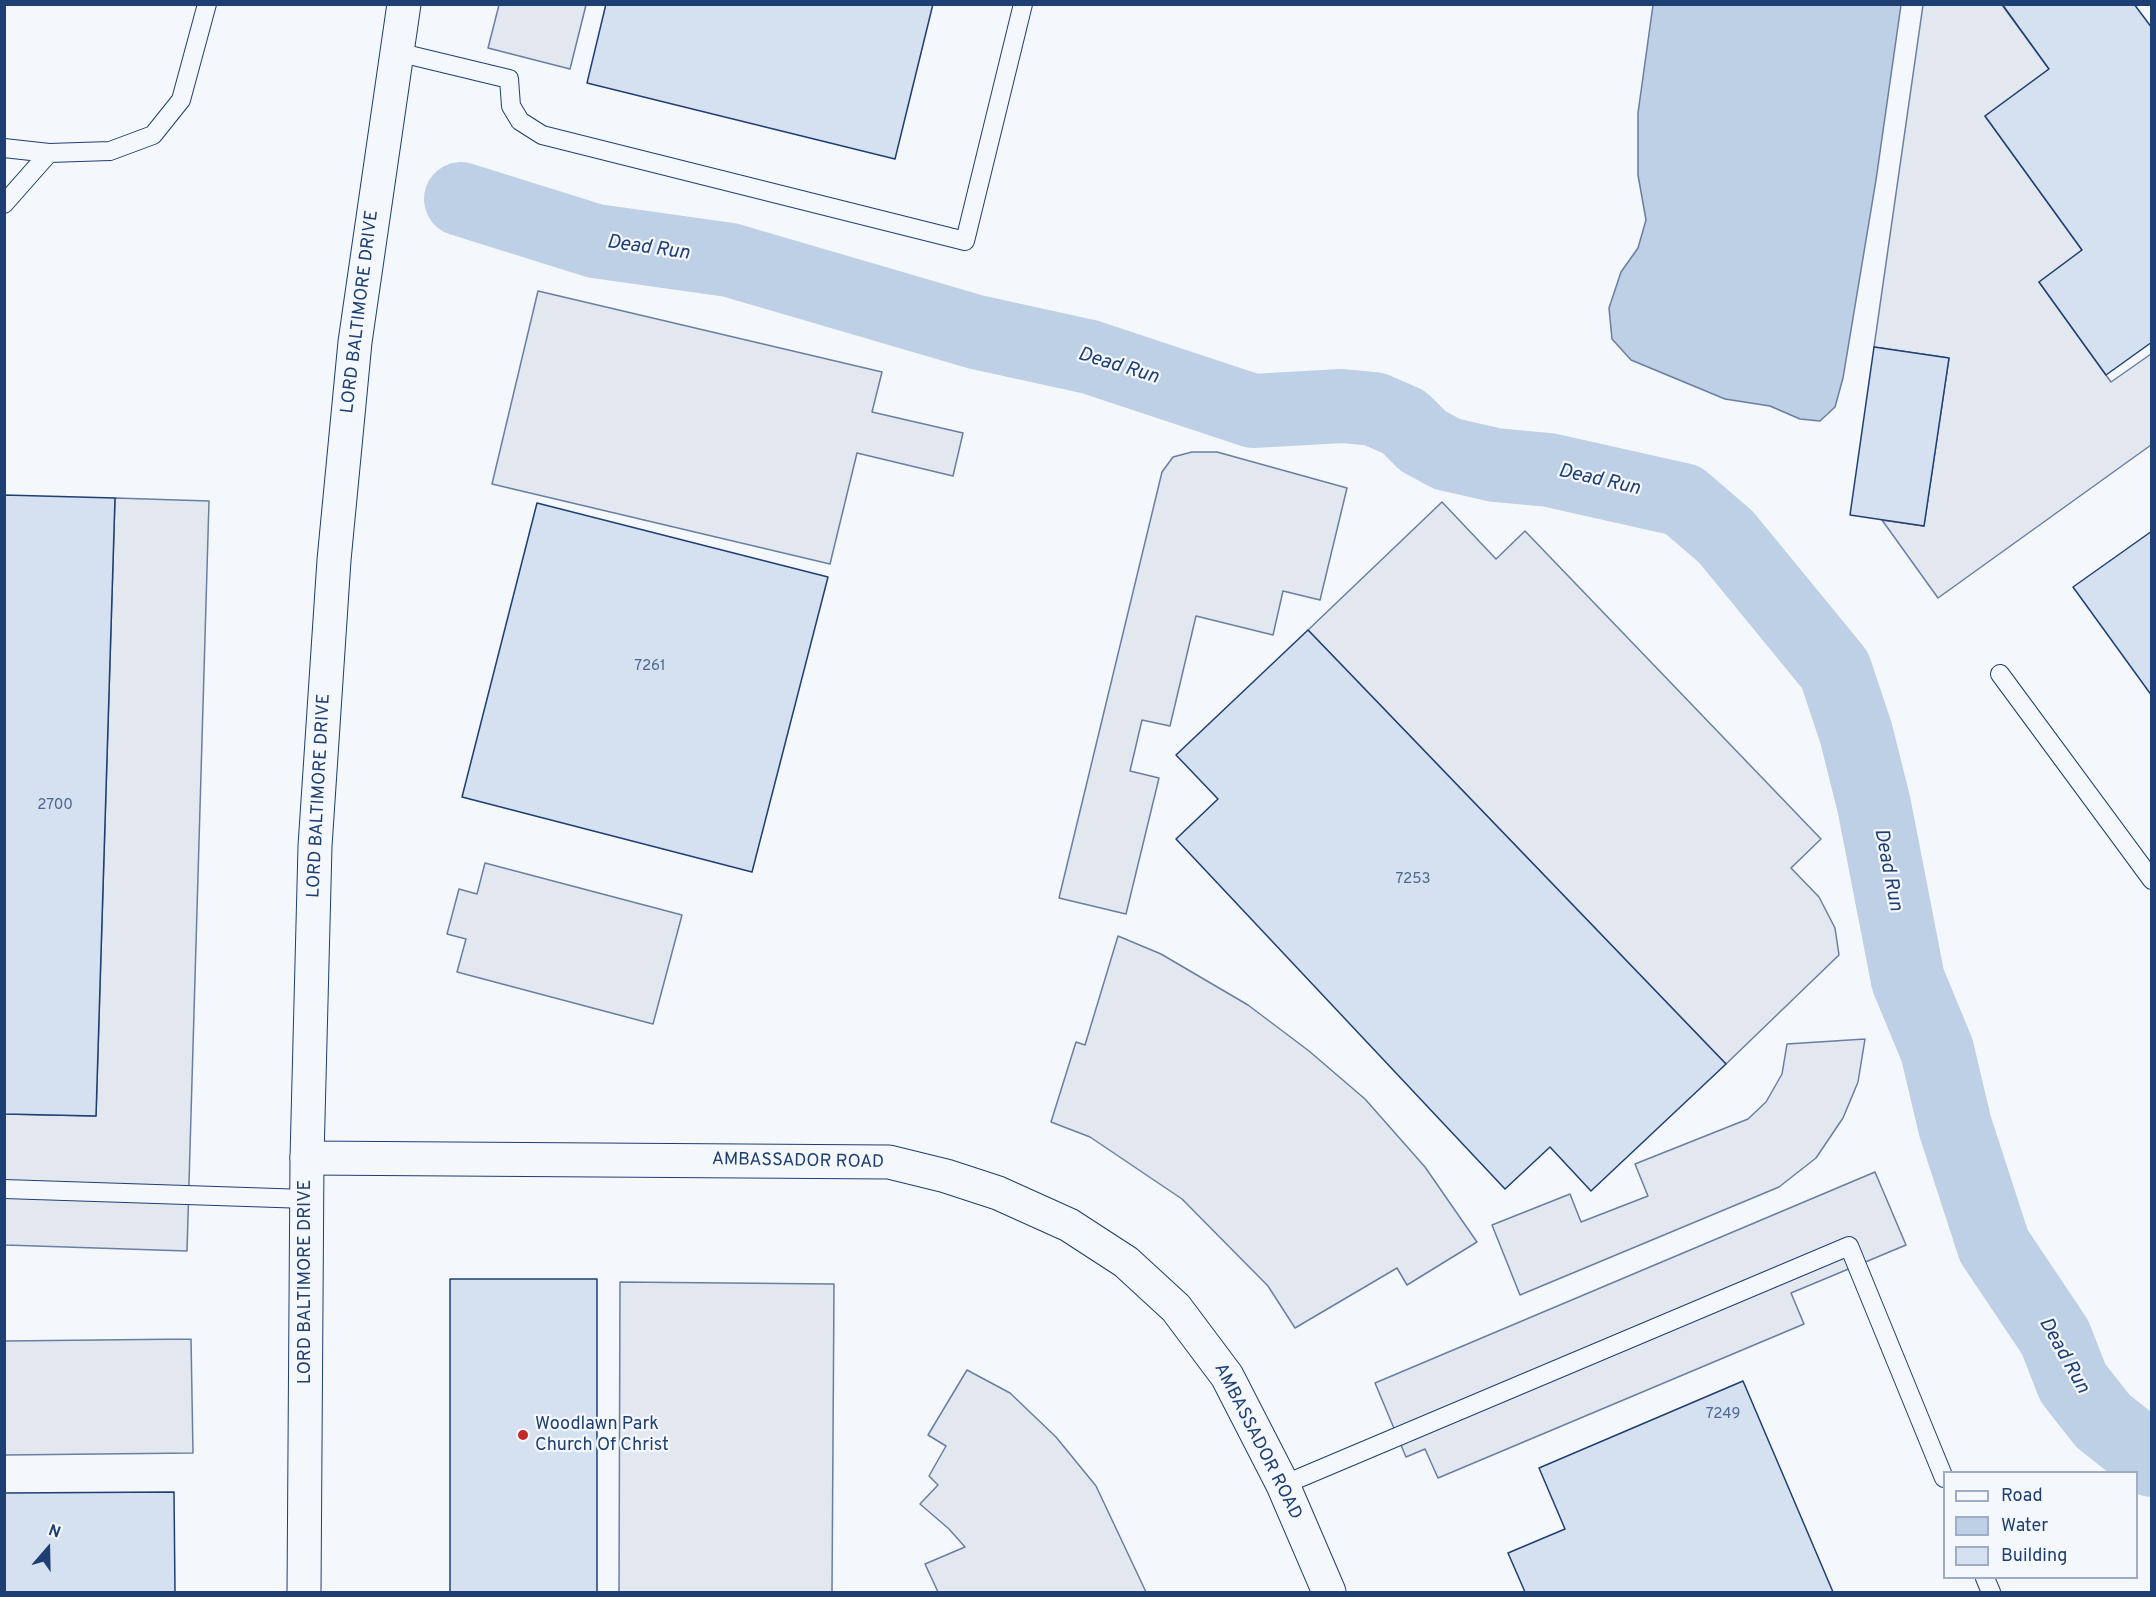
<!DOCTYPE html>
<style>
body{margin:0}
#map{position:relative;width:2156px;height:1597px;overflow:hidden;background:#f4f7fb;font-family:Overpass,sans-serif}
canvas{display:block}
.frame{position:absolute;inset:0;border:6px solid #1d3f73;pointer-events:none}
.legend{position:absolute;left:1943px;top:1471px;width:195px;height:108px;box-sizing:border-box;background:#f4f7fb;border:2px solid #9eadc5;margin:0;padding:8px 10px;list-style:none;font-size:18px;color:#1d3f73}
.legend li{display:flex;align-items:center;gap:12px;height:30px}
.legend b{width:30px;border:2px solid #9eadc5}
.north{position:absolute;left:18px;top:1519px;width:60px;height:60px;-webkit-text-stroke:4px #f4f7fb;paint-order:stroke;rotate:20deg;font-size:16px;font-weight:700;line-height:24px;text-align:center;color:#1d3f73}
.north::after{content:'';display:block;margin:auto;width:21px;height:27px;background:#1d3f73;clip-path:polygon(50% 0,100% 100%,50% 72%,0 100%)}
</style>
<div id="map">
<canvas width="2156" height="1597"></canvas>
<div class="frame"></div>
<ul class="legend">
<li><b style="height:8px;background:#f4f7fb"></b>Road</li>
<li><b style="height:16px;background:#bed0e5"></b>Water</li>
<li><b style="height:16px;background:#d5e0f0"></b>Building</li>
</ul>
<div class="north">N</div>
</div>
<script>
const c = document.querySelector('canvas').getContext('2d');
c.lineJoin = 'round';
function paint(path, color) { c.fillStyle = color; c.fill(path, 'evenodd'); }
const shape = rows => new Path2D(rows.map(r => 'M' + r).join(''));
function stroke(path, color, width, dash) { c.strokeStyle = color; c.lineWidth = width; c.lineCap = dash ? 'butt' : 'round'; c.setLineDash(dash || []); c.stroke(path); }
function write(font, color, halo, rows, align = 'center') {
  c.font = font + ' Overpass,sans-serif'; c.lineWidth = 4.5; c.setLineDash([]); c.textBaseline = 'middle'; c.strokeStyle = halo; c.fillStyle = color; for (const [text, x, y, turn = 0] of rows) {
    c.save(); c.translate(x, y); c.rotate((+turn || 0) * Math.PI / 180); c.textAlign = isNaN(turn) ? turn : align; if (halo) c.strokeText(text, 0, 0); c.fillText(text, 0, 0); c.restore();
  }
}
const parking = shape([
 [499,5,586,5,570,69,488,48,499,5],
 [1923,5,2002,5,2049,69,1985,116,2082,250,2039,282,2111,382,2151,354,2151,445,1938,598,1882,520,1924,526,1949,358,1874,347,1923,5],
 [538,291,882,372,872,412,963,433,953,476,857,453,830,564,492,484,538,291],
 [1192,452,1217,452,1347,488,1320,600,1283,591,1273,635,1196,616,1170,726,1142,720,1130,771,1159,778,1126,914,1059,898,1162,472,1173,457,1192,452],
 [115,498,209,501,187,1251,5,1245,5,1114,96,1116,115,498],
 [1442,502,1496,559,1525,531,1821,839,1791,868,1819,897,1835,928,1839,955,1726,1064,1308,630,1442,502],
 [485,863,682,915,653,1024,457,972,466,939,447,934,459,889,477,894,485,863],
 [1118,936,1161,954,1248,1005,1309,1051,1365,1099,1425,1167,1477,1242,1407,1285,1397,1268,1295,1328,1268,1286,1182,1199,1090,1137,1051,1122,1076,1042,1085,1045,1118,936],
 [1865,1039,1858,1082,1843,1118,1816,1158,1779,1187,1520,1295,1492,1225,1570,1194,1581,1222,1648,1196,1635,1164,1748,1119,1766,1102,1782,1074,1787,1044,1865,1039],
 [1875,1172,1906,1245,1791,1293,1804,1324,1438,1478,1425,1449,1406,1457,1375,1383,1875,1172],
 [620,1282,834,1284,832,1592,619,1592,620,1282],
 [191,1339,193,1453,5,1455,5,1341,191,1339],
 [967,1370,1010,1393,1056,1437,1096,1486,1146,1592,938,1592,925,1564,965,1547,949,1529,920,1504,938,1485,929,1476,946,1446,928,1435,967,1370]
]);
paint(parking, '#e3e8f0');
stroke(parking, '#687fa3', 1.5);
const water = shape([
 [1653,5,1901,5,1876,180,1843,378,1835,407,1820,421,1800,419,1770,406,1725,399,1631,360,1612,339,1609,308,1621,272,1638,248,1646,220,1638,175,1638,113,1653,5]
]);
paint(water, '#bed0e5');
stroke(water, '#687fa3', 1.5);
stroke(shape([
 [461,199,595,241,730,260,976,332,1090,357,1253,411,1342,406,1374,409,1404,422,1423,441,1447,454,1495,465,1549,470,1683,500,1726,537,1835,670,1856,733,1874,805,1908,980,1937,1050,1955,1126,1994,1246,2055,1337,2073,1383,2103,1421,2152,1460]
]), '#bed0e5', 74);
const building = shape([
 [606,4,933,4,895,159,587,83,606,4],
 [2002,4,2134,4,2152,28,2152,342,2106,375,2039,282,2082,250,1985,116,2049,69,2002,4],
 [1874,347,1949,358,1924,526,1850,515,1874,347],
 [4,495,115,498,96,1116,4,1114,4,495],
 [537,503,828,577,752,872,462,797,537,503],
 [2152,531,2152,696,2073,587,2152,531],
 [1308,630,1726,1064,1591,1191,1550,1147,1505,1189,1176,839,1218,799,1176,755,1308,630],
 [450,1279,597,1279,597,1592,450,1592,450,1279],
 [1743,1381,1833,1592,1525,1592,1508,1553,1565,1529,1539,1468,1743,1381],
 [4,1481,5,1493,174,1492,175,1592,4,1592,4,1481]
]);
paint(building, '#d5e0f0');
stroke(building, '#1d3f73', 1.5);
const service = shape([
 [397,52,509,79,511,106,520,121,542,135,965,241,1023,4],
 [4,148,49,153],
 [4,204,49,153,110,151,153,135,181,100,207,4],
 [2000,674,2152,880],
 [4,1189,307,1199],
 [1283,1485,1849,1246,1944,1478],
 [1985,1578,1991,1592]
]);
const minor = shape([
 [307,1158,889,1162,946,1176,998,1193,1069,1225,1126,1262,1176,1308,1227,1376,1283,1485,1329,1592]
]);
const secondary = shape([
 [304,1592,307,1158,315,846,334,560,355,342,404,4]
]);
stroke(service, '#1d3f73', 20);
stroke(minor, '#1d3f73', 35);
stroke(secondary, '#1d3f73', 35);
stroke(service, '#f4f7fb', 18);
stroke(minor, '#f4f7fb', 33);
stroke(secondary, '#f4f7fb', 33);
for (const [x, y, r, color] of [
 [523,1435,6,"#c62828"]
]) { const dot = new Path2D(); dot.arc(x, y, r, 0, 2 * Math.PI); c.fillStyle = color; c.fill(dot); stroke(dot, '#f4f7fb', 2); }
write('15px', '#4b6792', null, [
 ["7261",650,667],
 ["2700",55,806],
 ["7253",1413,880],
 ["7249",1723,1415]
]);
write('18px', '#1d3f73', '#f4f7fb', [
 ["LORD BALTIMORE DRIVE",361,312,-83],
 ["LORD BALTIMORE DRIVE",320,796,-87],
 ["AMBASSADOR ROAD",798,1162,1],
 ["LORD BALTIMORE DRIVE",306,1282,-90],
 ["AMBASSADOR ROAD",1257,1442,63]
]);
write('18px', '#1d3f73', '#f4f7fb', [
 ["Woodlawn Park",535,1425],
 ["Church Of Christ",535,1446]
], 'left');
write('italic 20px', '#1d3f73', '#f4f7fb', [
 ["Dead Run",648,249,8],
 ["Dead Run",1118,367,17],
 ["Dead Run",1599,481,13],
 ["Dead Run",1887,870,79],
 ["Dead Run",2063,1356,61]
]);
</script>
